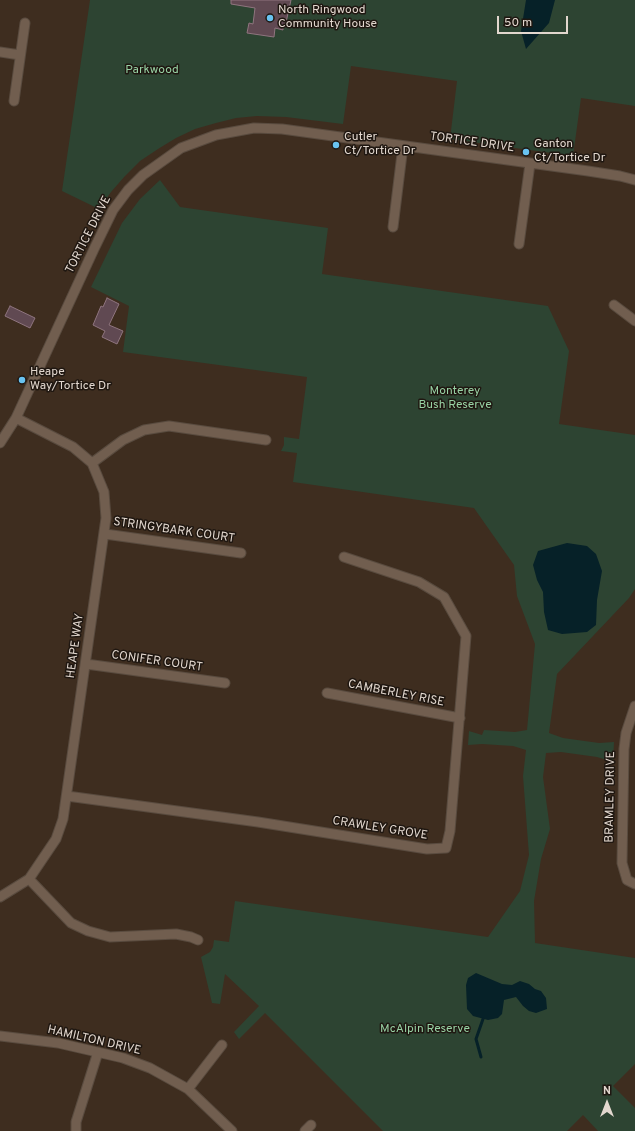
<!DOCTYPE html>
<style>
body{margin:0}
#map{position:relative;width:635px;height:1131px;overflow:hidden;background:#3e2d1f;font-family:Overpass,sans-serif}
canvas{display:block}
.north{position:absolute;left:587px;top:1083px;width:40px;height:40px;-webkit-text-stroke:3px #1f1711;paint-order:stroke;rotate:0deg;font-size:11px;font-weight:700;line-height:16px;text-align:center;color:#e2d7ce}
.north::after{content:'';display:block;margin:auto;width:14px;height:18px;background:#e2d7ce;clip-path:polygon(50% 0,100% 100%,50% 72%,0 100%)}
.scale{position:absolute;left:497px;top:16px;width:71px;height:18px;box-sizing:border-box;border:2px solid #e2d7ce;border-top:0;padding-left:5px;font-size:12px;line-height:14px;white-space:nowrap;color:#e2d7ce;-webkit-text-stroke:3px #1f1711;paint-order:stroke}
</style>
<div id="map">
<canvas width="635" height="1131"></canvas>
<div class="north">N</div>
<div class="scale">50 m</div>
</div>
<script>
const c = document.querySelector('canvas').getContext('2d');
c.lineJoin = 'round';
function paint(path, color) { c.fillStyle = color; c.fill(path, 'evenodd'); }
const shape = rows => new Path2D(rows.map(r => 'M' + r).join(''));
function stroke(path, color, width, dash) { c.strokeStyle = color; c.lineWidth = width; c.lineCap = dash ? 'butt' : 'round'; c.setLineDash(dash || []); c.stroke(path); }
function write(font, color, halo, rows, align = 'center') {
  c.font = font + ' Overpass,sans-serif'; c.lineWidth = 3; c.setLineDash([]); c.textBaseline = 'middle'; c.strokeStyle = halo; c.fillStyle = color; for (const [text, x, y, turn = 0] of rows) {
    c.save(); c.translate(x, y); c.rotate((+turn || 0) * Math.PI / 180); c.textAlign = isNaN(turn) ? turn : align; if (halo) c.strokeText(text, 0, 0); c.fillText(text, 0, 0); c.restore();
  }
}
paint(shape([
 [90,0,635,0,635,106,581,98,573,156,450,139,457,81,351,66,343,124,286,117,257,116,236,118,216,123,195,129,176,138,158,149,140,161,125,176,111,192,99,209,62,191],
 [160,180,180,207,328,228,322,274,548,306,569,351,559,424,635,435,635,589,629,598,557,674,549,733,563,738,599,743,614,742,613,762,597,757,561,752,546,753,543,777,550,829,541,859,534,901,535,943,635,958,635,1064,613,1086,635,1108,635,1131,598,1131,583,1115,567,1131,383,1131,265,1013,239,1039,234,1032,259,1006,225,974,220,1004,212,1003,201,957,210,952,213,947,214,940,229,942,235,901,488,937,520,891,529,855,523,776,526,750,513,746,482,744,468,745,469,731,482,735,484,730,515,732,527,730,535,644,517,596,514,565,474,508,293,482,297,453,281,451,284,445,284,437,299,439,307,377,123,352,129,306,91,287,122,223,140,199]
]), '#2d4432');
paint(shape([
 [526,0,555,0,549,23,526,49,521,31],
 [567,543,587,546,596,554,602,571,597,600,596,625,587,632,562,634,548,630,544,612,543,592,537,580,533,565,538,551],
 [476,973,502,984,512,985,520,981,529,984,535,989,541,991,546,998,547,1009,536,1013,529,1011,523,1006,516,997,504,1000,502,1014,498,1018,488,1020,473,1016,467,1009,466,985,468,978]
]), '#062128');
stroke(shape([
 [481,1057,476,1039,483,1019]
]), '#062128', 3);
const building = shape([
 [231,0,291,0,285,27,283,27,283,30,275,28,274,37,247,33,249,23,253,24,255,8,231,4,231,0],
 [107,298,119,304,109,325,123,331,117,344,102,337,105,331,93,325,101,306,103,307,107,298],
 [10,306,35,318,30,328,5,316,10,306]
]);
paint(building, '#604952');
stroke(building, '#8f757f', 1);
const minor = shape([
 [0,52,20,55],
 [14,101,25,23],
 [393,227,403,146],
 [519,244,530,164],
 [614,305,635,321],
 [0,443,16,418,94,249,113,210,128,190,143,175,181,148,216,135,254,128,282,129,588,171,620,176,635,180],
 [92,463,123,440,144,430,169,426,266,440],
 [105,534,241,553],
 [86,664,225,683],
 [327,693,460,718],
 [635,706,626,733,624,749,622,863,627,880,635,884],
 [67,796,258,822,427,849,446,848,450,831,466,636,444,597,419,582,344,557],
 [29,879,71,923,88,931,110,937,176,934,191,937,198,940],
 [0,897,29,879,56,839,63,819,106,518,104,492,92,463,73,447,16,418],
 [0,1036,58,1043,123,1058,150,1068,188,1089,232,1131],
 [188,1089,222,1045],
 [76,1131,76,1122,98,1052],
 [305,1131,311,1125]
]);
stroke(minor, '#594b3f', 11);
stroke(minor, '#715e4f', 9);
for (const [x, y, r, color] of [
 [270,18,4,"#69c3f1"],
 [336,145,4,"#69c3f1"],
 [526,152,4,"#69c3f1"],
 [22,380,4,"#69c3f1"]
]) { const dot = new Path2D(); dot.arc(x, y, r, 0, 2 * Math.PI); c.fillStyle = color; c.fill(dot); stroke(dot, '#1f1711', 1.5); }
write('12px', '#e2d7ce', '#1f1711', [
 ["North Ringwood",278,11],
 ["Community House",278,25],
 ["Cutler",344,138],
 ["Ct/Tortice Dr",344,152],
 ["Ganton",534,145],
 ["Ct/Tortice Dr",534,159],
 ["Heape",30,373],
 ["Way/Tortice Dr",30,387]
], 'left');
write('12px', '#98d2a4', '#1f1711', [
 ["Parkwood",152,71],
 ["Monterey",455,392],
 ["Bush Reserve",455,406],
 ["McAlpin Reserve",425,1030]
]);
write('12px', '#e2d7ce', '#1f1711', [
 ["TORTICE DRIVE",472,143,8],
 ["TORTICE DRIVE",89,235,-63],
 ["STRINGYBARK COURT",174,531,8],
 ["HEAPE WAY",76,646,-82],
 ["CONIFER COURT",157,662,8],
 ["CAMBERLEY RISE",396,694,11],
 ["BRAMLEY DRIVE",611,797,-89],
 ["CRAWLEY GROVE",380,829,9],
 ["HAMILTON DRIVE",94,1041,13]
]);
</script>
